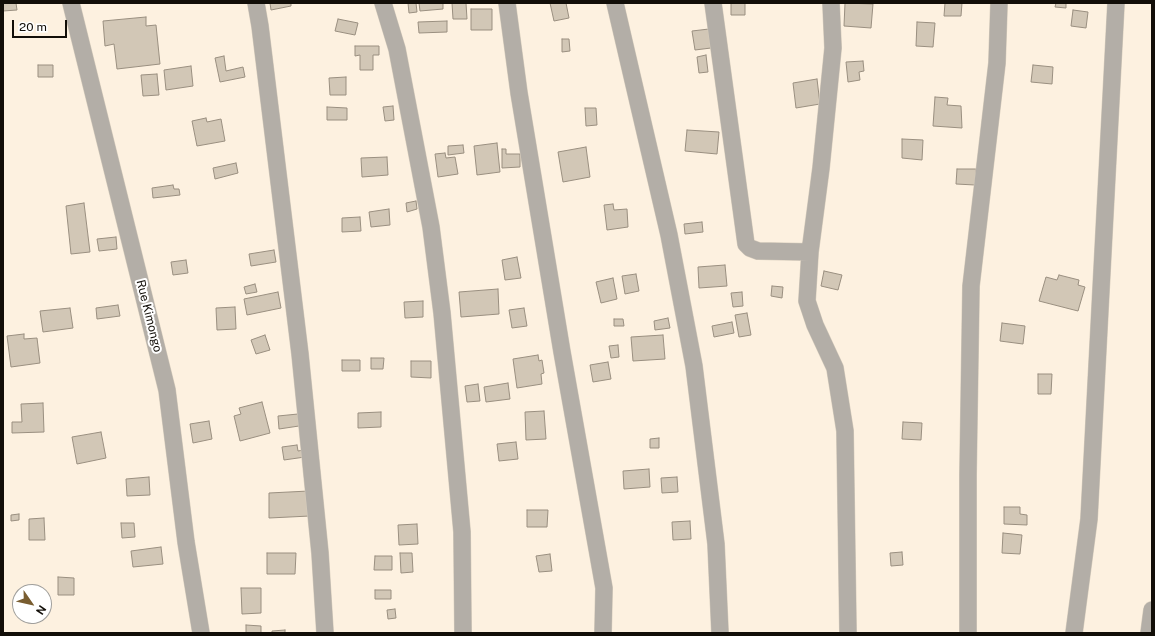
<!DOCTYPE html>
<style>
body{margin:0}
#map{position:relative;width:1155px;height:636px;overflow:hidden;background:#fdf1e0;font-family:"Public Sans",sans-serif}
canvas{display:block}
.frame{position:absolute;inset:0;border:4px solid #120e08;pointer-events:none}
.north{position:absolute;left:12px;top:584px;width:40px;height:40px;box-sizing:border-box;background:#fff;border:1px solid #a09f9c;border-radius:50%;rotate:124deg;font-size:11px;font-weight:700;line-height:16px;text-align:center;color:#120e08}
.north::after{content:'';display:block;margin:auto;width:14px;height:18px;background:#795d30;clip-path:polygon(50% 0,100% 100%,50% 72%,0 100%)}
.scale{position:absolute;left:12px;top:20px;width:55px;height:18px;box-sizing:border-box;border:2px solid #120e08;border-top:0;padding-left:5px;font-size:12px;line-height:14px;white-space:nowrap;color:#120e08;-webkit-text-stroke:3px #fff;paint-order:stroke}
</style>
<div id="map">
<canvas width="1155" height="636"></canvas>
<div class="frame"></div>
<div class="north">N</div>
<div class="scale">20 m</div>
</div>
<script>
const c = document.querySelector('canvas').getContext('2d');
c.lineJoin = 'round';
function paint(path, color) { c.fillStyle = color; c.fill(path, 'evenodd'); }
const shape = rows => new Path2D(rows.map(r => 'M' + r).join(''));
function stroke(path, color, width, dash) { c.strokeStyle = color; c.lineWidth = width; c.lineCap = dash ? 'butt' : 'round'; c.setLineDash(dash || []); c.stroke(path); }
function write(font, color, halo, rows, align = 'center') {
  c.font = font + ' "Public Sans",sans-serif'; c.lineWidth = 4; c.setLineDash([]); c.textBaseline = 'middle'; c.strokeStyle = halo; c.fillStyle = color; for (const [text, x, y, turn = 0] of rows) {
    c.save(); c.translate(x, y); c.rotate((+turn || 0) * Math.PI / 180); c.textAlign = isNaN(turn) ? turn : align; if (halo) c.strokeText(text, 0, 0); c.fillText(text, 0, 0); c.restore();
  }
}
const building = shape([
 [3,3,16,3,17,10,3,11,3,3],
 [270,3,291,3,291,6,271,10,270,3],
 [408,3,416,3,417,12,409,13,408,3],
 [419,3,443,3,443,9,420,11,419,3],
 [452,3,466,3,467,19,453,19,452,3],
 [550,3,566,3,569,18,554,21,550,3],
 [731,3,745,3,745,15,731,15,731,3],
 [845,3,873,4,871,28,844,26,845,3],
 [945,3,962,3,961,16,944,16,945,3],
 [1056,3,1066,3,1066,8,1055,7,1056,3],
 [471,9,492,9,492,30,471,30,471,9],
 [1073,10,1088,12,1086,28,1071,26,1073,10],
 [146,17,146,26,156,25,160,64,117,69,114,44,105,46,103,21,146,17],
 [338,19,358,23,355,35,335,31,338,19],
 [447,21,447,32,419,33,418,22,447,21],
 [917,22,935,23,933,47,916,46,917,22],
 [709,29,711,48,695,50,692,31,709,29],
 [562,39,569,39,570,51,562,52,562,39],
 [355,46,379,46,379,55,373,55,373,70,360,70,360,55,355,56,355,46],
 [706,55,708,72,699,73,697,57,706,55],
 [224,56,226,71,243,67,245,77,220,82,215,58,224,56],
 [863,61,864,71,859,72,860,80,848,82,846,62,863,61],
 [38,65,53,65,53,77,38,77,38,65],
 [1033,65,1053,67,1052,84,1031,82,1033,65],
 [191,66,193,86,166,90,164,70,191,66],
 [157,74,159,95,143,96,141,75,157,74],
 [346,77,346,95,330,95,329,78,346,77],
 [817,79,820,104,796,108,793,83,817,79],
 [935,97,948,98,947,105,961,106,962,128,933,126,935,97],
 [393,106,394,120,385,121,383,107,393,106],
 [327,107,347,108,347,120,327,120,327,107],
 [585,108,596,108,597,125,586,126,585,108],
 [206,118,207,122,221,119,225,141,197,146,192,121,206,118],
 [687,130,719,132,717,154,685,151,687,130],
 [902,139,923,140,922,160,902,158,902,139],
 [497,143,500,172,477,175,474,146,497,143],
 [463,145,464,153,448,155,448,146,463,145],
 [586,147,590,177,563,182,558,152,586,147],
 [502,149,506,149,506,154,520,154,520,167,502,168,502,149],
 [445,153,446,158,455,157,458,174,438,177,435,154,445,153],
 [387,157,388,175,362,177,361,158,387,157],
 [236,163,238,173,215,179,213,168,236,163],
 [957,169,976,169,975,185,956,184,957,169],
 [173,185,174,189,179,189,180,195,153,198,152,188,173,185],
 [416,201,417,209,407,212,406,203,416,201],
 [84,203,90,252,71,254,66,206,84,203],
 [613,204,614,210,627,209,628,227,607,230,604,205,613,204],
 [389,209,390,225,371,227,369,212,389,209],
 [360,217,361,231,342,232,342,218,360,217],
 [702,222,703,232,685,234,684,224,702,222],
 [116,237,117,249,99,251,97,239,116,237],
 [274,250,276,262,251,266,249,254,274,250],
 [517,257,521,278,505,280,502,260,517,257],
 [186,260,188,273,173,275,171,262,186,260],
 [725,265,727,286,699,288,698,267,725,265],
 [824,271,842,275,838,290,821,286,824,271],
 [636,274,639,291,625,294,622,276,636,274],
 [1059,275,1079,280,1078,285,1085,287,1078,311,1039,301,1046,277,1057,280,1059,275],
 [613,278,617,299,601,303,596,282,613,278],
 [255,284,257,292,246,294,244,287,255,284],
 [772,286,783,287,782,298,771,296,772,286],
 [498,289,499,314,461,317,459,292,498,289],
 [278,292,281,308,247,315,244,299,278,292],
 [742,292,743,306,733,307,731,293,742,292],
 [423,301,423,317,405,318,404,302,423,301],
 [118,305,120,316,97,319,96,308,118,305],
 [235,307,236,329,217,330,216,308,235,307],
 [70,308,73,328,43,332,40,311,70,308],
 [524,308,527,326,512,328,509,310,524,308],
 [747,313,751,335,739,337,735,315,747,313],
 [668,318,670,328,655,330,654,321,668,318],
 [614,319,623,319,624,326,614,326,614,319],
 [732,322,734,333,714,337,712,326,732,322],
 [1002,323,1025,326,1023,344,1000,341,1002,323],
 [24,334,24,339,37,338,40,363,11,367,7,336,24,334],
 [265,335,270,350,256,354,251,340,265,335],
 [663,335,665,359,633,361,631,337,663,335],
 [618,345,619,357,611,358,609,346,618,345],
 [538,355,539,361,542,360,544,373,541,374,542,384,517,388,513,359,538,355],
 [371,358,384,358,383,369,371,369,371,358],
 [342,360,360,360,360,371,342,371,342,360],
 [411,361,431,361,431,378,411,377,411,361],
 [608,362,611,379,593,382,590,365,608,362],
 [1038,374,1052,374,1051,394,1038,394,1038,374],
 [508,383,510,399,486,402,484,387,508,383],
 [478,384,480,401,467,402,465,386,478,384],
 [262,402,270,433,240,441,234,416,241,414,239,408,262,402],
 [43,403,44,432,12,433,12,422,22,422,21,404,43,403],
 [544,411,546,439,526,440,525,412,544,411],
 [381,412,381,427,358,428,358,413,381,412],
 [298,414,299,426,279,429,278,416,298,414],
 [209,421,212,439,193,443,190,424,209,421],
 [903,422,922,423,921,440,902,439,903,422],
 [101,432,106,458,77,464,72,437,101,432],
 [659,438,659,448,650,448,650,439,659,438],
 [516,442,518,459,499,461,497,444,516,442],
 [297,445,298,451,304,450,305,457,284,460,282,447,297,445],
 [649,469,650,487,624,489,623,471,649,469],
 [149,477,150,495,127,496,126,479,149,477],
 [677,477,678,492,662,493,661,478,677,477],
 [309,491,310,516,269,518,269,493,309,491],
 [1004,507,1020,507,1020,514,1027,515,1027,525,1004,524,1004,507],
 [527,510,548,510,547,527,527,527,527,510],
 [19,514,19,520,11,521,11,515,19,514],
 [44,518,45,540,29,540,29,519,44,518],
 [690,521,691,539,673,540,672,522,690,521],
 [121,523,134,523,135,537,122,538,121,523],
 [417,524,418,544,399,545,398,525,417,524],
 [1003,533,1022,535,1020,554,1002,553,1003,533],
 [161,547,163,564,133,567,131,551,161,547],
 [902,552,903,565,891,566,890,553,902,552],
 [267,553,296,553,295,574,267,574,267,553],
 [400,553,412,553,413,572,401,573,400,553],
 [550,554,552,571,539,572,536,556,550,554],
 [375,556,392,556,392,570,374,570,375,556],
 [58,577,74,578,74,595,58,595,58,577],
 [241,588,261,588,261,613,242,614,241,588],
 [375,590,391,590,391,599,375,599,375,590],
 [395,609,396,618,388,619,387,610,395,609],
 [246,625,261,626,261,633,246,633,246,625],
 [285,630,285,633,272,633,272,631,285,630]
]);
paint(building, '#d2c7b6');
stroke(building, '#9a8f80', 1);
const minor = shape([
 [71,3,167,390,186,542,201,633],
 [256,3,260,26,300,354,320,553,325,633],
 [383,3,397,49,431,227,442,313,462,532,463,633],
 [507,3,519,93,562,352,604,588,603,633],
 [615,3,669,235,694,366,716,544,720,633],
 [713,3,746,244,750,248,758,251,810,252],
 [831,3,833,48,821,168,810,252,807,301,815,325,835,368,845,431,848,633],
 [968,633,968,475,971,286,997,63,999,3],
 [1074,633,1089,519,1116,3],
 [1149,633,1152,610]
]);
stroke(minor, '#d7cdbd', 18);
stroke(minor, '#b3aea7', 17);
write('12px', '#120e08', '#fff', [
 ["Rue Kimongo",149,316,76]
]);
</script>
